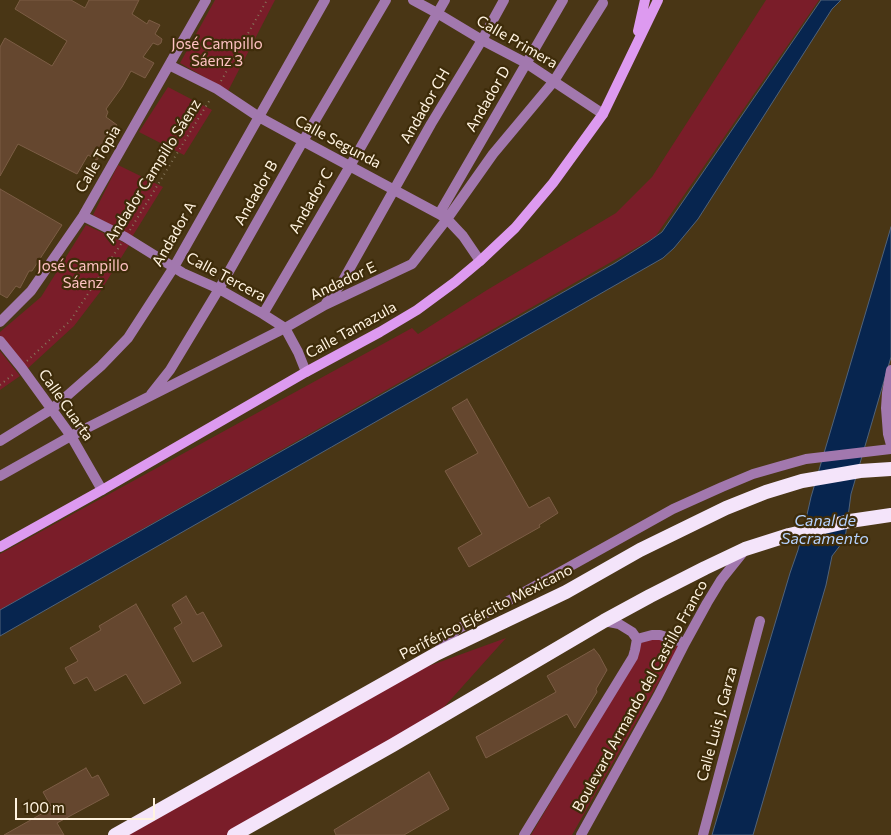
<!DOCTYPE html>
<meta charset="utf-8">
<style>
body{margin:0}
#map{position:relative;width:891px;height:835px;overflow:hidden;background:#493615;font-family:Commissioner,sans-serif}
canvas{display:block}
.scale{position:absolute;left:15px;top:798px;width:140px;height:22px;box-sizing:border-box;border:2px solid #fff3e0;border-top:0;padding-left:6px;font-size:15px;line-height:18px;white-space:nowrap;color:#fff3e0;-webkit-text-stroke:4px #3e2c0a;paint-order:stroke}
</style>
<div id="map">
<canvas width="891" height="835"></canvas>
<div class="scale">100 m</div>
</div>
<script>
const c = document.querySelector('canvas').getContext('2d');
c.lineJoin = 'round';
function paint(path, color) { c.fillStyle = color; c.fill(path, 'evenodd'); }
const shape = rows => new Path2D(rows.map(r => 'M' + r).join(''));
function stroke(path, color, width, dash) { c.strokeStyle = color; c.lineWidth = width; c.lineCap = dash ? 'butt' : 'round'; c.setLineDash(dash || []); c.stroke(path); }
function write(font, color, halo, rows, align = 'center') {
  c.font = font + ' Commissioner,sans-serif'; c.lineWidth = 4.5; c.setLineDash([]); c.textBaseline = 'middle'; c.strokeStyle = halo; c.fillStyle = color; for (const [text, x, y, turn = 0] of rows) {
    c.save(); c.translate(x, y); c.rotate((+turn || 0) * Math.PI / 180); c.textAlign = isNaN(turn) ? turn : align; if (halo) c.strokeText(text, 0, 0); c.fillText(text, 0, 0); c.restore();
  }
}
paint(shape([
 [215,0,275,0,228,91,180,63],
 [766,0,819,0,655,237,0,610,0,554,412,328,418,334,487,290,616,213,652,177],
 [168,87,212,110,184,155,139,132],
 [118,165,163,187,132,237,93,215],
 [86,225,129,245,100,292,74,326,26,370,0,336,0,332,41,297],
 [0,351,20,376,0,390],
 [506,638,436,716,230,835,121,835,415,671],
 [651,639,665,639,679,646,572,835,531,835,636,658,641,643]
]), '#7a1d29');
const water = shape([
 [821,0,841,0,832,9,698,219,674,248,663,258,0,636,0,610,615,263,648,242,662,232,821,0],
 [891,227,891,357,851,494,845,539,832,556,826,585,753,835,712,835,790,573,798,550,806,519,811,497,891,227]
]);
paint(water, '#07254f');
stroke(water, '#51637a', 1);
const building = shape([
 [20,0,71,0,85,8,89,0,139,0,132,14,147,24,149,20,160,25,155,34,162,39,161,43,158,45,153,43,143,57,154,63,145,78,131,71,122,87,106,109,108,112,106,117,117,125,97,160,88,155,77,174,18,144,0,176,0,47,5,38,52,66,67,41,15,9,20,0],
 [0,189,62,225,32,271,29,271,20,288,16,286,7,298,0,294,0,189],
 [467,399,529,508,549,497,558,513,539,525,540,527,469,567,458,548,482,534,445,471,478,453,452,408,467,399],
 [186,596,197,615,203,612,222,646,193,662,174,628,182,623,172,605,186,596],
 [136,604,181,683,144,704,126,674,95,691,87,677,74,684,65,668,78,661,70,648,101,630,99,626,136,604],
 [594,649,599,655,607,670,596,689,597,692,575,728,567,714,486,758,476,737,556,692,547,676,594,649],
 [86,768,92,778,98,775,109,795,57,823,64,835,4,835,52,808,43,792,86,768],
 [429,772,449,809,404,835,336,835,334,830,429,772]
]);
paint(building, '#65472f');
stroke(building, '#7c5d45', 1);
stroke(shape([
 [221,81,267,0],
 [130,230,211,98],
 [27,361,70,321,121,244],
 [0,385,15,373]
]), '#87775b', 2, [1, 4]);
stroke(shape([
 [413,0,437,13,482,40,526,63,603,114],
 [169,65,217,89,259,117,303,141,439,214,447,219,463,236,480,261],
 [439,214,563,0],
 [83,216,125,237,183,273,219,289,263,314,285,328,298,352,306,372],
 [326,303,341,284,431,124,482,40,504,0],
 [263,314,350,166,445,0],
 [0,322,31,291,83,216,206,0],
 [0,341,21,367,71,436,102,490],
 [151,394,170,370,219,289,303,141,386,0],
 [0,441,52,409,101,366,128,338,174,267,325,0],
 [0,476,71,436,285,328,325,305,412,264,447,219,493,154,554,81,603,3],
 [703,835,760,621]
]), '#a278ae', 10);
stroke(shape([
 [891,370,887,393,886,408,888,434,891,445],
 [637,639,652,635,660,635,685,643],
 [438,651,456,630,673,509,722,487,753,474,781,466,806,459,891,449],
 [524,835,633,657,635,650,637,639,632,632,619,624,604,621],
 [581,835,658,696,685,643,707,603,721,580,745,550]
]), '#a278ae', 10);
stroke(shape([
 [638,31,645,0],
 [0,547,102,490,306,372,380,332,417,310,455,282,480,261,515,228,553,183,603,114,658,0]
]), '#dd9af0', 10);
stroke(shape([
 [115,835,436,654,566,592,640,550,726,508,766,492,802,481,860,471,891,469],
 [234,835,393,745,604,621,650,596,705,568,745,549,789,535,850,521,891,515]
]), '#f4e4fa', 14);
write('15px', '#fff3e0', '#3e2c0a', [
 ["Calle Primera",517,42,30],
 ["Andador D",488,99,-60],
 ["Andador CH",425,106,-60],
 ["Calle Segunda",338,142,28],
 ["Calle Topia",98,159,-60],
 ["Andador Campillo Sáenz",153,171,-58],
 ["Andador B",256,193,-60],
 ["Andador C",311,201,-60],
 ["Andador A",174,234,-60],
 ["Calle Tercera",226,277,28],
 ["Andador E",343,281,-25],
 ["Calle Tamazula",351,330,-29],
 ["Calle Cuarta",66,405,55],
 ["Periférico Ejército Mexicano",486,612,-27],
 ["Boulevard Armando del Castillo Franco",640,696,-61],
 ["Calle Luis J. Garza",717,724,-75]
]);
write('15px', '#ffc2c3', '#3e2c0a', [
 ["José Campillo",217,44],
 ["Sáenz 3",217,61],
 ["José Campillo",83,266],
 ["Sáenz",83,283]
]);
write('italic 16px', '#b5d2fe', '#3e2c0a', [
 ["Canal de",825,521],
 ["Sacramento",825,539]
]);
</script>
